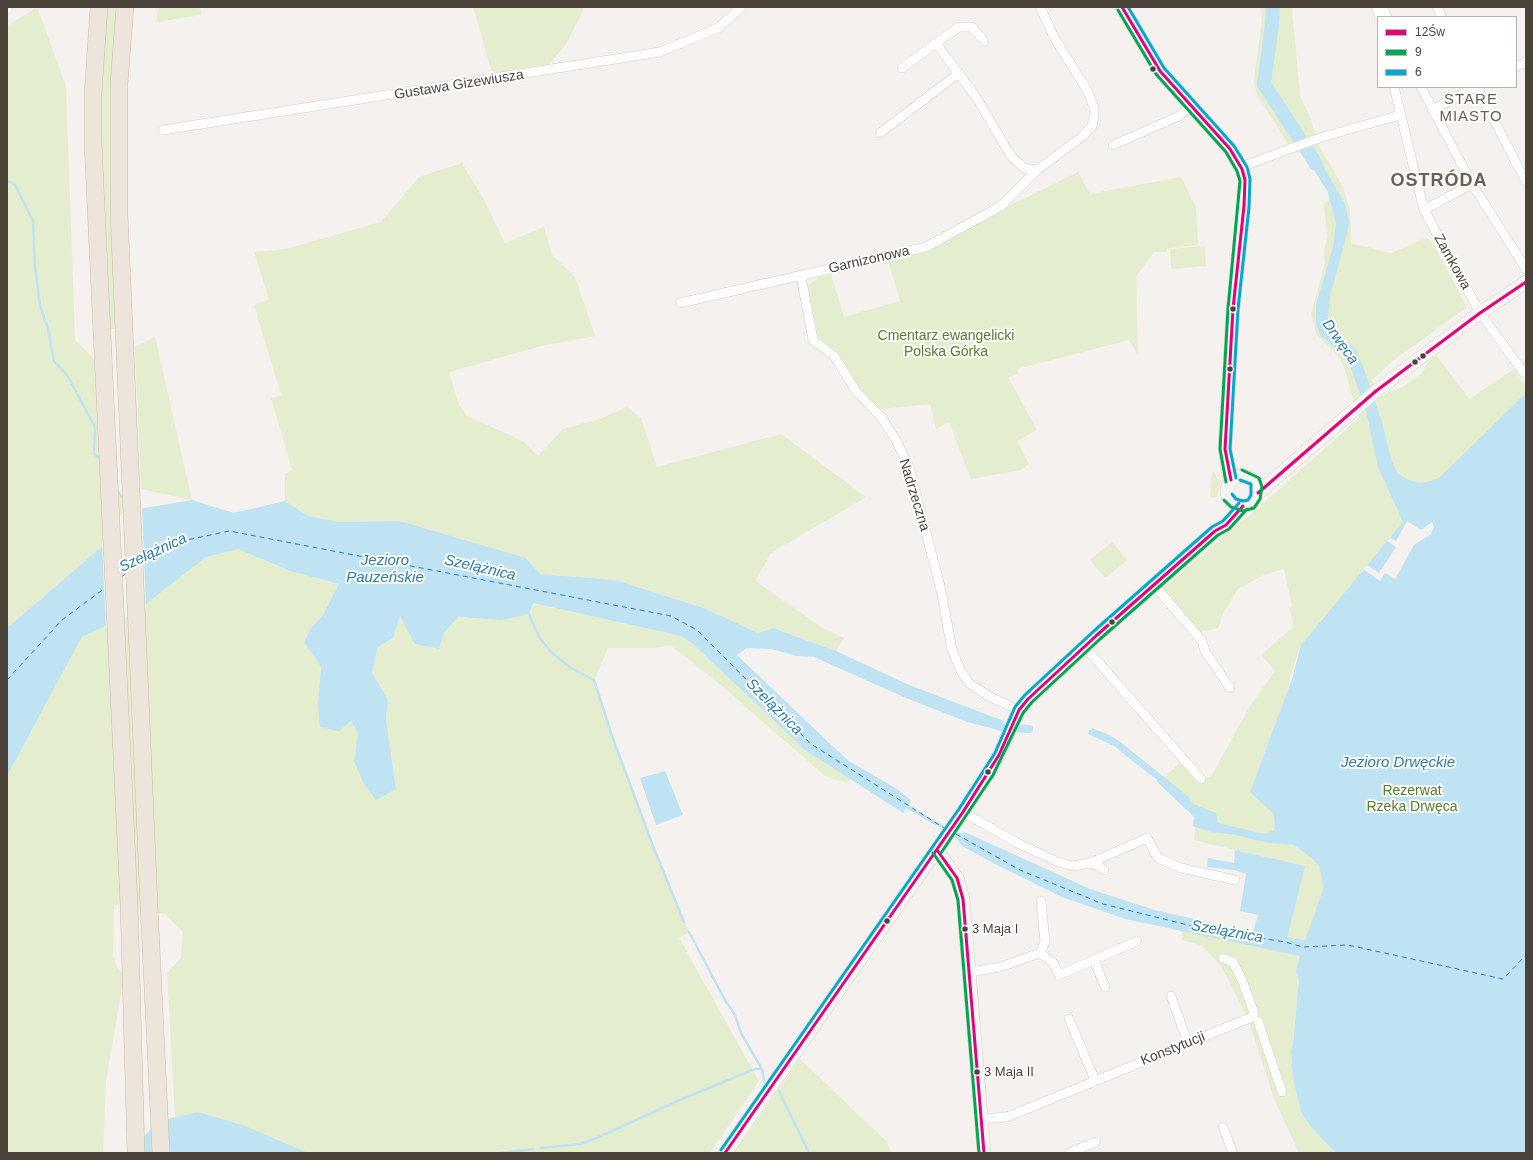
<!DOCTYPE html>
<meta charset="utf-8">
<style>
body{margin:0}
#map{position:relative;width:1533px;height:1160px;overflow:hidden;background:#f4f1ee;font-family:Arial,sans-serif}
canvas{display:block}
.frame{position:absolute;inset:0;border:8px solid #4b4239;pointer-events:none}
.legend{position:absolute;left:1377px;top:16px;width:140px;height:72px;box-sizing:border-box;background:#fff;border:1px solid #b7b3b0;margin:0;padding:5px 7px;list-style:none;font-size:12px;color:#4b4239}
.legend li{display:flex;align-items:center;gap:8px;height:20px}
.legend b{width:20px;border:1px solid #b7b3b0}
</style>
<div id="map">
<canvas width="1533" height="1160"></canvas>
<div class="frame"></div>
<ul class="legend">
<li><b style="height:5px;background:#e5007d"></b>12Św</li>
<li><b style="height:5px;background:#00a651"></b>9</li>
<li><b style="height:5px;background:#00a9ce"></b>6</li>
</ul>
</div>
<script>
const c = document.querySelector('canvas').getContext('2d');
c.lineJoin = 'round';
function paint(path, color) { c.fillStyle = color; c.fill(path, 'evenodd'); }
const shape = rows => new Path2D(rows.map(r => 'M' + r).join(''));
function stroke(path, color, width, dash) { c.strokeStyle = color; c.lineWidth = width; c.lineCap = dash ? 'butt' : 'round'; c.setLineDash(dash || []); c.stroke(path); }
function write(font, color, halo, rows, align = 'center') {
  c.font = font + ' Arial,sans-serif'; c.lineWidth = 4; c.setLineDash([]); c.textBaseline = 'middle'; c.strokeStyle = halo; c.fillStyle = color; for (const [text, x, y, turn = 0] of rows) {
    c.save(); c.translate(x, y); c.rotate((+turn || 0) * Math.PI / 180); c.textAlign = isNaN(turn) ? turn : align; if (halo) c.strokeText(text, 0, 0); c.fillText(text, 0, 0); c.restore();
  }
}
paint(shape([
 [37,7,66,86,75,340,94,359,99,457,104,462,108,481,134,509,107,542,7,628,7,26],
 [104,7,120,7,119,329,108,329,98,112],
 [159,7,200,7,201,15,156,22],
 [473,7,585,7,565,46,542,72,494,79],
 [1260,7,1292,7,1300,96,1311,119,1316,140,1343,187,1350,211,1351,243,1391,253,1426,238,1431,240,1467,307,1394,360,1372,380,1382,397,1389,392,1403,387,1423,372,1427,363,1436,355,1469,399,1514,369,1524,384,1526,382,1526,1153,1299,960,1296,971,1299,980,1293,1044,1291,1051,1293,1078,1311,1127,1336,1153,1299,1153,1275,1101,1248,1019,1222,967,1201,945,1182,940,1182,924,1285,942,1289,863,1194,840,1197,815,1161,780,1183,760,1201,779,1211,777,1250,706,1275,671,1261,655,1294,626,1289,609,1292,606,1284,569,1264,575,1238,589,1224,611,1218,628,1195,633,1159,591,1257,509,1359,418,1343,364,1337,355,1317,335,1311,314,1325,263,1324,254,1327,236,1324,203,1329,201,1328,192,1301,150,1294,153,1256,93,1254,80,1262,20],
 [1373,558,1250,792,1287,693,1291,673,1301,645],
 [462,163,485,202,505,243,544,227,552,255,575,277,595,336,541,346,449,372,459,405,467,416,523,441,538,456,563,429,600,419,627,407,641,418,657,467,781,434,866,497,771,553,755,581,823,628,844,638,836,651,773,628,758,633,704,608,615,580,540,574,526,558,400,521,339,522,308,516,285,501,285,474,292,470,271,398,281,395,254,305,269,299,254,252,286,249,381,222,419,177],
 [1078,172,1090,194,1181,177,1196,207,1198,245,1167,248,1166,252,1154,252,1136,277,1138,355,1129,340,1017,369,1018,374,1008,377,1037,430,1017,441,1029,464,1021,470,971,479,949,422,936,429,930,404,880,409,859,388,837,352,818,337,808,286,819,277,831,275,844,317,900,301,888,260,1003,209],
 [1205,246,1206,266,1171,269,1170,249],
 [155,337,192,500,141,489,135,347],
 [1212,472,1215,472,1217,479,1221,480,1216,498,1210,497],
 [1112,542,1127,560,1105,578,1090,560],
 [238,549,290,571,339,584,323,615,311,628,304,642,321,667,318,702,351,721,358,732,354,761,396,789,386,718,388,699,372,673,378,647,393,638,400,616,444,633,458,617,501,620,532,603,682,636,693,644,805,750,852,780,844,783,825,776,715,680,670,645,654,648,608,648,594,680,612,736,653,846,689,932,679,938,759,1081,710,1153,177,1153,167,973,181,958,183,932,165,914,114,905,113,956,117,967,124,976,106,1081,103,1153,7,1153,7,776,82,637,140,609,206,557],
 [800,1059,887,1142,891,1153,734,1153]
]), '#e5edcf');
paint(shape([
 [1312,147,1345,204,1349,221,1347,234,1330,296,1328,318,1331,327,1356,350,1363,367,1382,422,1391,459,1397,473,1408,480,1420,483,1431,481,1440,477,1526,393,1526,1153,1336,1153,1311,1127,1301,1112,1293,1078,1291,1051,1293,1044,1299,980,1296,971,1300,956,1125,919,1062,897,995,864,962,846,955,836,906,808,903,813,805,750,693,644,681,636,533,603,529,614,501,620,458,617,444,633,439,649,415,644,400,616,393,638,378,647,372,673,388,699,386,718,396,789,376,800,364,784,354,761,358,733,351,721,339,731,320,727,318,702,321,667,304,642,311,628,323,615,339,584,290,571,238,549,206,557,140,609,82,637,7,776,7,628,107,542,127,511,192,500,234,513,285,501,308,516,339,522,400,521,526,558,540,574,615,580,704,608,758,633,773,628,836,651,909,685,1004,721,999,730,967,722,906,698,814,657,797,656,771,649,746,648,737,655,827,741,849,761,897,789,911,800,908,804,911,807,957,833,967,833,1090,889,1158,911,1253,932,1258,915,1240,911,1246,874,1234,870,1207,867,1208,858,1234,863,1235,850,1305,866,1287,938,1305,940,1324,887,1319,866,1314,860,1294,845,1269,843,1236,835,1210,832,1193,826,1194,817,1188,810,1191,806,1173,790,1149,774,1114,746,1088,734,1089,730,1092,730,1092,728,1107,734,1118,740,1190,798,1193,804,1216,813,1218,823,1265,834,1275,830,1274,814,1250,792,1292,679,1301,645,1403,522,1378,467,1366,410,1347,358,1321,336,1316,324,1316,304,1333,247,1336,224,1328,192,1301,150],
 [665,771,683,815,656,825,640,778],
 [198,1112,245,1126,308,1153,144,1153,141,1139,156,1124,171,1118]
]), '#bfe3f2');
paint(shape([
 [142,506,146,607,106,628,102,543,125,509],
 [1407,521,1421,530,1432,522,1434,527,1431,534,1414,545,1395,579,1385,573,1380,581,1363,569,1367,565,1379,573,1396,547,1387,541,1390,538,1396,541]
]), '#f4f1ee');
stroke(shape([
 [7,180,15,185,33,221,35,267,40,306,48,329,54,361,67,375,95,427,94,454,101,459],
 [117,491,124,499],
 [529,614,539,637,551,652,571,668,594,680,612,736,653,846,684,922],
 [689,932,725,1000,735,1015,741,1033,762,1069,764,1081],
 [779,1091,809,1153],
 [541,1148,580,1144,597,1138,673,1103,755,1069,762,1069],
 [499,1153,533,1149]
]), '#bfe3f2', 2.5);
stroke(shape([
 [990,723,1000,727,1029,729],
 [1161,780,1198,815]
]), '#bfe3f2', 8);
stroke(shape([
 [1273,7,1272,24,1264,84,1316,164]
]), '#bfe3f2', 14);
stroke(shape([
 [141,564,187,540,229,531,671,616,697,630,811,744,944,828],
 [121,577,127,573],
 [7,680,62,620,105,588],
 [956,834,1020,870,1103,904,1200,928,1285,942,1303,947,1348,945,1503,979,1526,955]
]), '#2a7ea2', 1, [5, 4]);
const street = shape([
 [1377,7,1379,17],
 [1382,7,1387,17],
 [1437,7,1442,17],
 [7,9,8,9],
 [936,43,959,27,972,27,984,41],
 [1516,67,1526,62],
 [902,68,936,43,976,97,1011,156,1024,168,1037,170,1083,136,1092,126,1094,117,1094,107,1087,90,1054,37,1040,7],
 [1394,87,1424,210,1480,313,1524,373],
 [1421,87,1472,184,1526,269],
 [1477,87,1526,182],
 [1432,110,1475,87],
 [163,130,660,52,718,28,742,7],
 [880,133,959,73],
 [1113,145,1179,116,1190,106],
 [1242,169,1249,164,1319,138,1400,115],
 [1424,210,1472,184],
 [801,276,813,340,834,356,856,391,881,417,896,440,909,467,941,590,952,650,961,671,969,683,990,697,1019,710],
 [680,303,926,247,1001,206,1037,170],
 [1154,585,1202,641,1205,651,1230,688],
 [1084,646,1201,779],
 [963,812,1017,843,1058,862,1073,866,1090,863,1100,867,1104,870],
 [1090,863,1147,838,1158,858,1181,868,1235,880],
 [1040,953,1053,963,1059,975,1137,941],
 [1223,958,1233,962,1242,980,1254,1013],
 [1094,960,1105,987],
 [970,972,1000,967,1040,953,1045,942,1041,901],
 [1171,996,1188,1043],
 [1069,1019,1095,1080],
 [1258,1021,1282,1092],
 [981,1119,1007,1117,1252,1017],
 [1223,1127,1233,1153],
 [1069,1153,1096,1142]
]);
const secondary = shape([
 [1122,7,1160,71,1230,149,1242,169,1245,180,1244,206,1233,309,1226,430,1225,449,1229,474,1231,480],
 '1227 491a15 15 0 1 1 30 0a15 15 0 1 1-30 0Z',
 [1258,493,1376,391,1480,313,1526,282],
 [937,850,957,878,963,899,984,1153],
 [725,1153,963,812,999,755,1019,710,1028,699,1097,635,1215,531,1226,525,1243,506]
]);
const highway = shape([
 [99,7,93,94,93,143,129,904,136,1153],
 [125,7,119,83,119,214,149,906,161,1153]
]);
stroke(street, '#d2cfcb', 10);
stroke(secondary, '#d5cec6', 14);
stroke(highway, '#ccbba9', 18);
stroke(street, '#fdfdfc', 9);
stroke(secondary, '#f7f5f1', 13);
stroke(highway, '#ede5db', 17);
stroke(shape([
 [1122,7,1160,71,1230,149,1242,169,1245,180,1244,206,1233,309,1225,449,1231,480],
 [1258,493,1376,391,1480,313,1526,282],
 [937,850,957,878,963,899,984,1153],
 [725,1153,963,812,999,755,1019,710,1028,699,1097,635,1215,531,1226,525,1243,506]
]), '#e5007d', 3);
stroke(shape([
 [1118,10,1156,74,1226,152,1237,171,1240,181,1228,309,1220,449,1226,482],
 [1224,500,1231,507,1243,511,1254,508,1260,499,1262,487,1259,478,1242,470],
 [933,853,952,880,958,900,979,1153],
 [941,853,993,775,1023,713,1032,702,1100,639,1218,535,1229,529,1247,509]
]), '#00a651', 3);
stroke(shape([
 [1128,7,1164,68,1234,146,1247,167,1250,179,1249,207,1238,309,1230,449,1236,478],
 [1232,494,1236,499,1243,501,1248,500,1251,495,1251,484,1240,480],
 [721,1150,959,809,995,753,1015,707,1025,695,1094,631,1212,527,1223,521,1239,503]
]), '#00a9ce', 3);
for (const [x, y, r, color] of [
 [1153,69,3.5,"#4b4239"],
 [1233,309,3.5,"#4b4239"],
 [1423,356,3.5,"#4b4239"],
 [1415,362,3.5,"#4b4239"],
 [1230,369,3.5,"#4b4239"],
 [1112,622,3.5,"#4b4239"],
 [988,772,3.5,"#4b4239"],
 [887,921,3.5,"#4b4239"],
 [965,929,3.5,"#4b4239"],
 [977,1072,3.5,"#4b4239"]
]) { const dot = new Path2D(); dot.arc(x, y, r, 0, 2 * Math.PI); c.fillStyle = color; c.fill(dot); stroke(dot, '#fff', 1.5); }
write('13px', '#4b4239', '#fff', [
 ["3 Maja I",972,929],
 ["3 Maja II",984,1072]
], 'left');
write('14px', '#4b4239', '#fff', [
 ["Gustawa Gizewiusza",459,85,-9],
 ["Garnizonowa",869,260,-13],
 ["Zamkowa",1452,262,61],
 ["Nadrzeczna",914,495,73],
 ["Konstytucji",1173,1049,-22]
]);
write('14px', '#558029', '#fff', [
 ["Cmentarz ewangelicki",946,336],
 ["Polska Górka",946,352],
 ["Rezerwat",1412,791],
 ["Rzeka Drwęca",1412,807]
]);
c.letterSpacing = '1px';
write('15px', '#6e5e50', '#fff', [
 ["STARE",1471,100],
 ["MIASTO",1471,117]
]);
c.letterSpacing = '0px';
write('italic 15px', '#2a7ea2', '#fff', [
 ["Drwęca",1340,342,55],
 ["Szelążnica",153,553,-25],
 ["Jezioro",385,561],
 ["Pauzeńskie",385,578],
 ["Szelążnica",480,568,13],
 ["Szelążnica",774,707,45],
 ["Jezioro Drwęckie",1398,763],
 ["Szelążnica",1227,932,10]
]);
c.letterSpacing = '1px';
write('bold 18px', '#6e5e50', '#fff', [
 ["OSTRÓDA",1439,181]
]);
c.letterSpacing = '0px';
</script>
